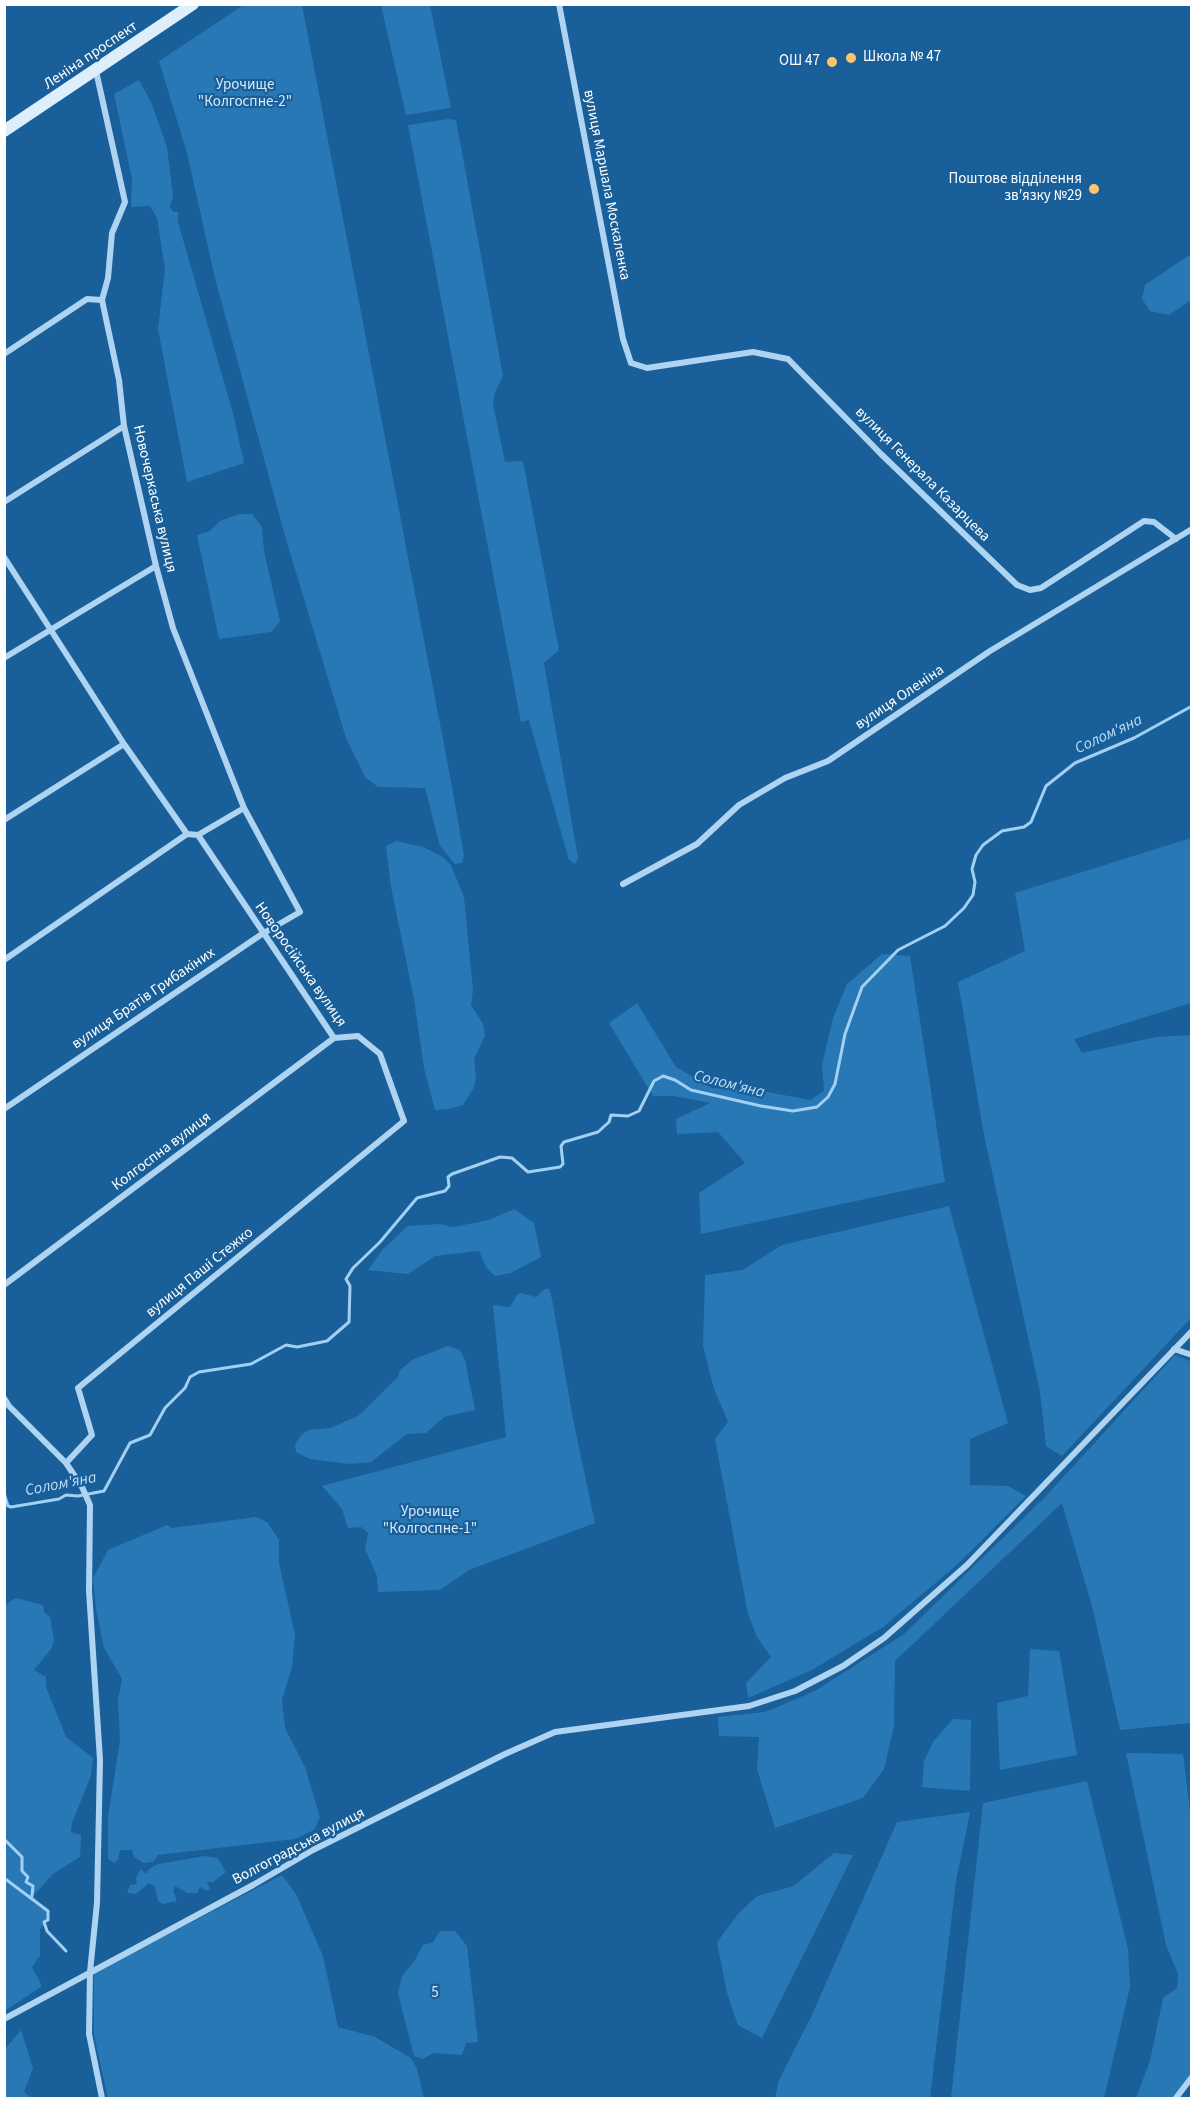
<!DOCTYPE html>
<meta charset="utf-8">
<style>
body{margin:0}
#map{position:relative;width:1196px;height:2103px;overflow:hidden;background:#195f99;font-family:"Source Sans 3",sans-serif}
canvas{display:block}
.frame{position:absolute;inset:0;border:6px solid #fff;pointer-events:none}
</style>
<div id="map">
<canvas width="1196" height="2103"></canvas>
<div class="frame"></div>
</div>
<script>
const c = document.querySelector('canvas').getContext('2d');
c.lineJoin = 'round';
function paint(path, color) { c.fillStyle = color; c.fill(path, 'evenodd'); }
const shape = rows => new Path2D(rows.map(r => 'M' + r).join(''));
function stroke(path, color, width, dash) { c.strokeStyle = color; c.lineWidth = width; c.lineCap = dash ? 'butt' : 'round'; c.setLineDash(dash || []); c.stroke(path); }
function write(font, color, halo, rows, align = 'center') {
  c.font = font + ' "Source Sans 3",sans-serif'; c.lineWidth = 4.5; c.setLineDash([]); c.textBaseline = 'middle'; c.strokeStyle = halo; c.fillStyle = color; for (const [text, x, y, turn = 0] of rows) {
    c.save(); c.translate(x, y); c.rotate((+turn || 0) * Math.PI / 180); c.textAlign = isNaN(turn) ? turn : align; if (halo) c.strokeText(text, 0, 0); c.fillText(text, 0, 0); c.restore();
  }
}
paint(shape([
 [254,5,302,5,451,781,464,856,462,863,455,864,440,846,425,788,378,787,365,777,346,738,285,536,215,278,187,153,159,61,242,6],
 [381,5,430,5,451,108,406,115],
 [139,80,152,104,167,147,173,196,170,207,173,212,178,212,178,222,234,417,244,463,187,482,158,329,165,269,157,218,150,206,131,207,132,179,114,94],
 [449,119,456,120,503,376,495,392,493,404,505,462,523,461,559,650,544,663,578,858,575,864,569,860,529,720,521,722,408,125],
 [1191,254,1191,300,1169,315,1150,311,1142,299,1145,285],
 [240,514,252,514,262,527,264,551,280,621,271,632,219,639,197,535,210,531,220,521],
 [1191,838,1191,1003,1074,1039,1082,1053,1156,1037,1191,1035,1191,1318,1062,1456,1046,1446,1040,1392,984,1135,958,982,1025,951,1015,893],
 [396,841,423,847,443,857,451,865,464,897,473,990,471,1005,483,1024,485,1036,474,1059,476,1078,473,1089,463,1105,449,1109,435,1110,424,1068,414,999,391,887,386,846],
 [882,954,910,956,945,1182,701,1234,699,1193,745,1163,718,1132,677,1134,676,1119,710,1103,674,1096,653,1096,609,1023,637,1003,676,1067,712,1088,756,1090,810,1100,824,1091,822,1065,833,1018,847,984],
 [949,1206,1008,1423,970,1439,970,1485,1008,1486,1026,1496,958,1564,883,1627,812,1670,748,1698,746,1683,771,1657,757,1637,748,1614,715,1439,728,1422,714,1389,703,1346,705,1275,743,1270,782,1245],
 [514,1209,534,1223,541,1257,511,1273,495,1276,486,1267,479,1251,435,1256,408,1274,368,1270,383,1249,408,1226,440,1224,453,1227,489,1220],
 [545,1289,549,1289,552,1299,573,1419,595,1523,469,1570,440,1590,378,1592,377,1576,365,1549,368,1533,361,1527,348,1528,342,1509,322,1486,506,1437,493,1305,510,1307,517,1295,521,1293,536,1297],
 [448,1346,460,1350,465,1360,475,1410,444,1417,426,1433,407,1434,371,1462,349,1464,310,1459,296,1452,295,1444,302,1434,309,1430,330,1428,358,1416,398,1377,400,1370,414,1359],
 [1175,1355,1192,1362,1191,1723,1120,1730,1093,1610,1062,1503,895,1661,894,1726,884,1769,863,1798,775,1828,757,1769,759,1737,719,1736,718,1717,765,1712,815,1691,904,1634,1045,1497],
 [256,1517,267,1522,279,1540,279,1563,295,1635,292,1667,282,1700,285,1728,305,1767,320,1817,314,1830,295,1839,158,1855,153,1862,144,1863,134,1857,132,1850,120,1850,118,1860,114,1863,108,1859,108,1817,120,1740,118,1700,122,1679,104,1648,96,1609,93,1578,108,1550,167,1525,172,1528],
 [16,1598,43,1605,44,1612,50,1617,54,1641,51,1649,34,1670,46,1677,46,1687,66,1737,93,1758,91,1776,72,1823,71,1832,81,1835,80,1857,53,1874,33,1896,48,1911,48,1920,40,1929,40,1956,32,1967,42,1986,5,2011,4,1605],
 [1030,1649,1059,1651,1077,1755,1000,1770,997,1703,1028,1696],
 [953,1719,971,1720,970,1791,922,1787,924,1761,933,1742],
 [1126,1753,1183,1754,1192,1828,1192,2070,1180,2098,1136,2098,1150,2061,1163,1998,1177,1988,1178,1974,1166,1945],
 [1087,1781,1128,1949,1130,1987,1104,2098,951,2098,983,1803],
 [970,1812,956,1881,930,2098,775,2098,779,2080,811,2017,897,1822],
 [834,1853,853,1855,762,2038,738,2025,727,1993,717,1942,738,1914,757,1896,794,1886],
 [205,1856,218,1858,226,1872,213,1882,207,1882,210,1889,208,1891,200,1887,197,1893,187,1893,175,1886,173,1891,177,1901,163,1904,158,1901,155,1887,149,1883,136,1894,127,1893,130,1885,137,1884,136,1878,141,1869,146,1874,149,1869,158,1864],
 [282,1875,296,1894,323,1956,338,2027,375,2037,411,2058,417,2069,424,2098,108,2098,94,2035,94,1973],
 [440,1931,455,1931,467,1946,478,2042,466,2043,462,2055,433,2053,423,2059,414,2056,398,1993,402,1976,415,1960,423,1945,433,1942],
 [21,2030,33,2068,24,2092,32,2098,5,2098,5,2049]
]), '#2978b6');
stroke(shape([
 [4,1493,8,1506,11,1507,59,1499,66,1495,78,1496,104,1491,130,1443,150,1435,165,1408,185,1388,190,1377,199,1372,251,1364,286,1345,297,1347,327,1341,349,1322,350,1286,346,1279,353,1268,380,1242,417,1198,445,1191,449,1186,448,1177,452,1174,500,1157,512,1158,528,1172,560,1167,563,1164,561,1146,564,1142,598,1132,609,1122,611,1115,628,1116,639,1111,654,1081,663,1076,675,1080,691,1090,761,1106,793,1111,817,1107,828,1097,835,1084,845,1034,862,987,898,950,945,926,964,908,973,895,975,882,972,869,976,855,983,845,1002,831,1024,827,1031,822,1046,786,1075,763,1134,738,1192,706],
 [4,1839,22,1857,22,1871,28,1877,26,1882,33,1886,32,1896],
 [4,1878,48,1911,48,1920,44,1922,47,1931,66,1951]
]), '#a1d0f3', 3);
stroke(shape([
 [559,4,623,339,631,363,647,368,753,352,788,359,881,454,1017,585,1030,590,1041,588,1144,521,1154,522,1176,539],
 [4,354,87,299,102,300],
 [4,502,124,426],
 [4,557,124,744,187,834],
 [4,658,156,566],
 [4,820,124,744],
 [623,884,697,844,739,805,785,778,828,761,990,651,1192,529],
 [4,960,187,834,198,835,244,808],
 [4,1109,262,934,300,912,244,808,173,628,156,566,124,426,119,380,102,300,108,278,112,233,125,202,96,71],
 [4,1285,334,1038],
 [1174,1349,1192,1355],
 [4,1398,9,1406,66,1463,82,1487,90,1505,89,1591,100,1760,97,1903,90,1972,89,2034,102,2098],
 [66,1463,92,1435,78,1388,404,1121,380,1054,358,1036,334,1038,198,835],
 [4,2019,253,1885,313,1850,505,1754,555,1732,749,1706,795,1691,843,1666,884,1638,967,1565,1192,1331],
 [1176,2098,1192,2077]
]), '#aed4f1', 6);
stroke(shape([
 [4,131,193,4]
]), '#ddeefc', 12);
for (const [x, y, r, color] of [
 [851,58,6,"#ffc56e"],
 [832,62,6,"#ffc56e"],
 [1094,189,6,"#ffc56e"]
]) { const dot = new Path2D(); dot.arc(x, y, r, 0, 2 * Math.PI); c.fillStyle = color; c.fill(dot); stroke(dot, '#195f99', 2); }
write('15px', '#fff', '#195f99', [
 ["Леніна проспект",91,56,-34],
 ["вулиця Маршала Москаленка",606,185,79],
 ["вулиця Генерала Казарцева",922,475,45],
 ["Новочеркаська вулиця",154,499,77],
 ["вулиця Оленіна",900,698,-34],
 ["Новоросійська вулиця",300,965,55],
 ["вулиця Братів Грибакіних",144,999,-34],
 ["Колгоспна вулиця",162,1152,-37],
 ["вулиця Паші Стежко",200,1273,-39],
 ["Волгоградська вулиця",299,1847,-28]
]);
write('15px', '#fff', '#195f99', [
 ["Школа № 47",863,58,"left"],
 ["ОШ 47",820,62],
 ["Поштове відділення",1082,180],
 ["зв'язку №29",1082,197]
], 'right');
write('15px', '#d6ebfc', '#195f99', [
 ["Урочище",245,86],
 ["\"Колгоспне-2\"",245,103],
 ["Урочище",430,1513],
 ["\"Колгоспне-1\"",430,1530],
 ["5",435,1994]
]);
write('italic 16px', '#bbddf8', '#195f99', [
 ["Солом'яна",1109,735,-25],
 ["Солом'яна",729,1085,14],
 ["Солом'яна",61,1485,-11]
]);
</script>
